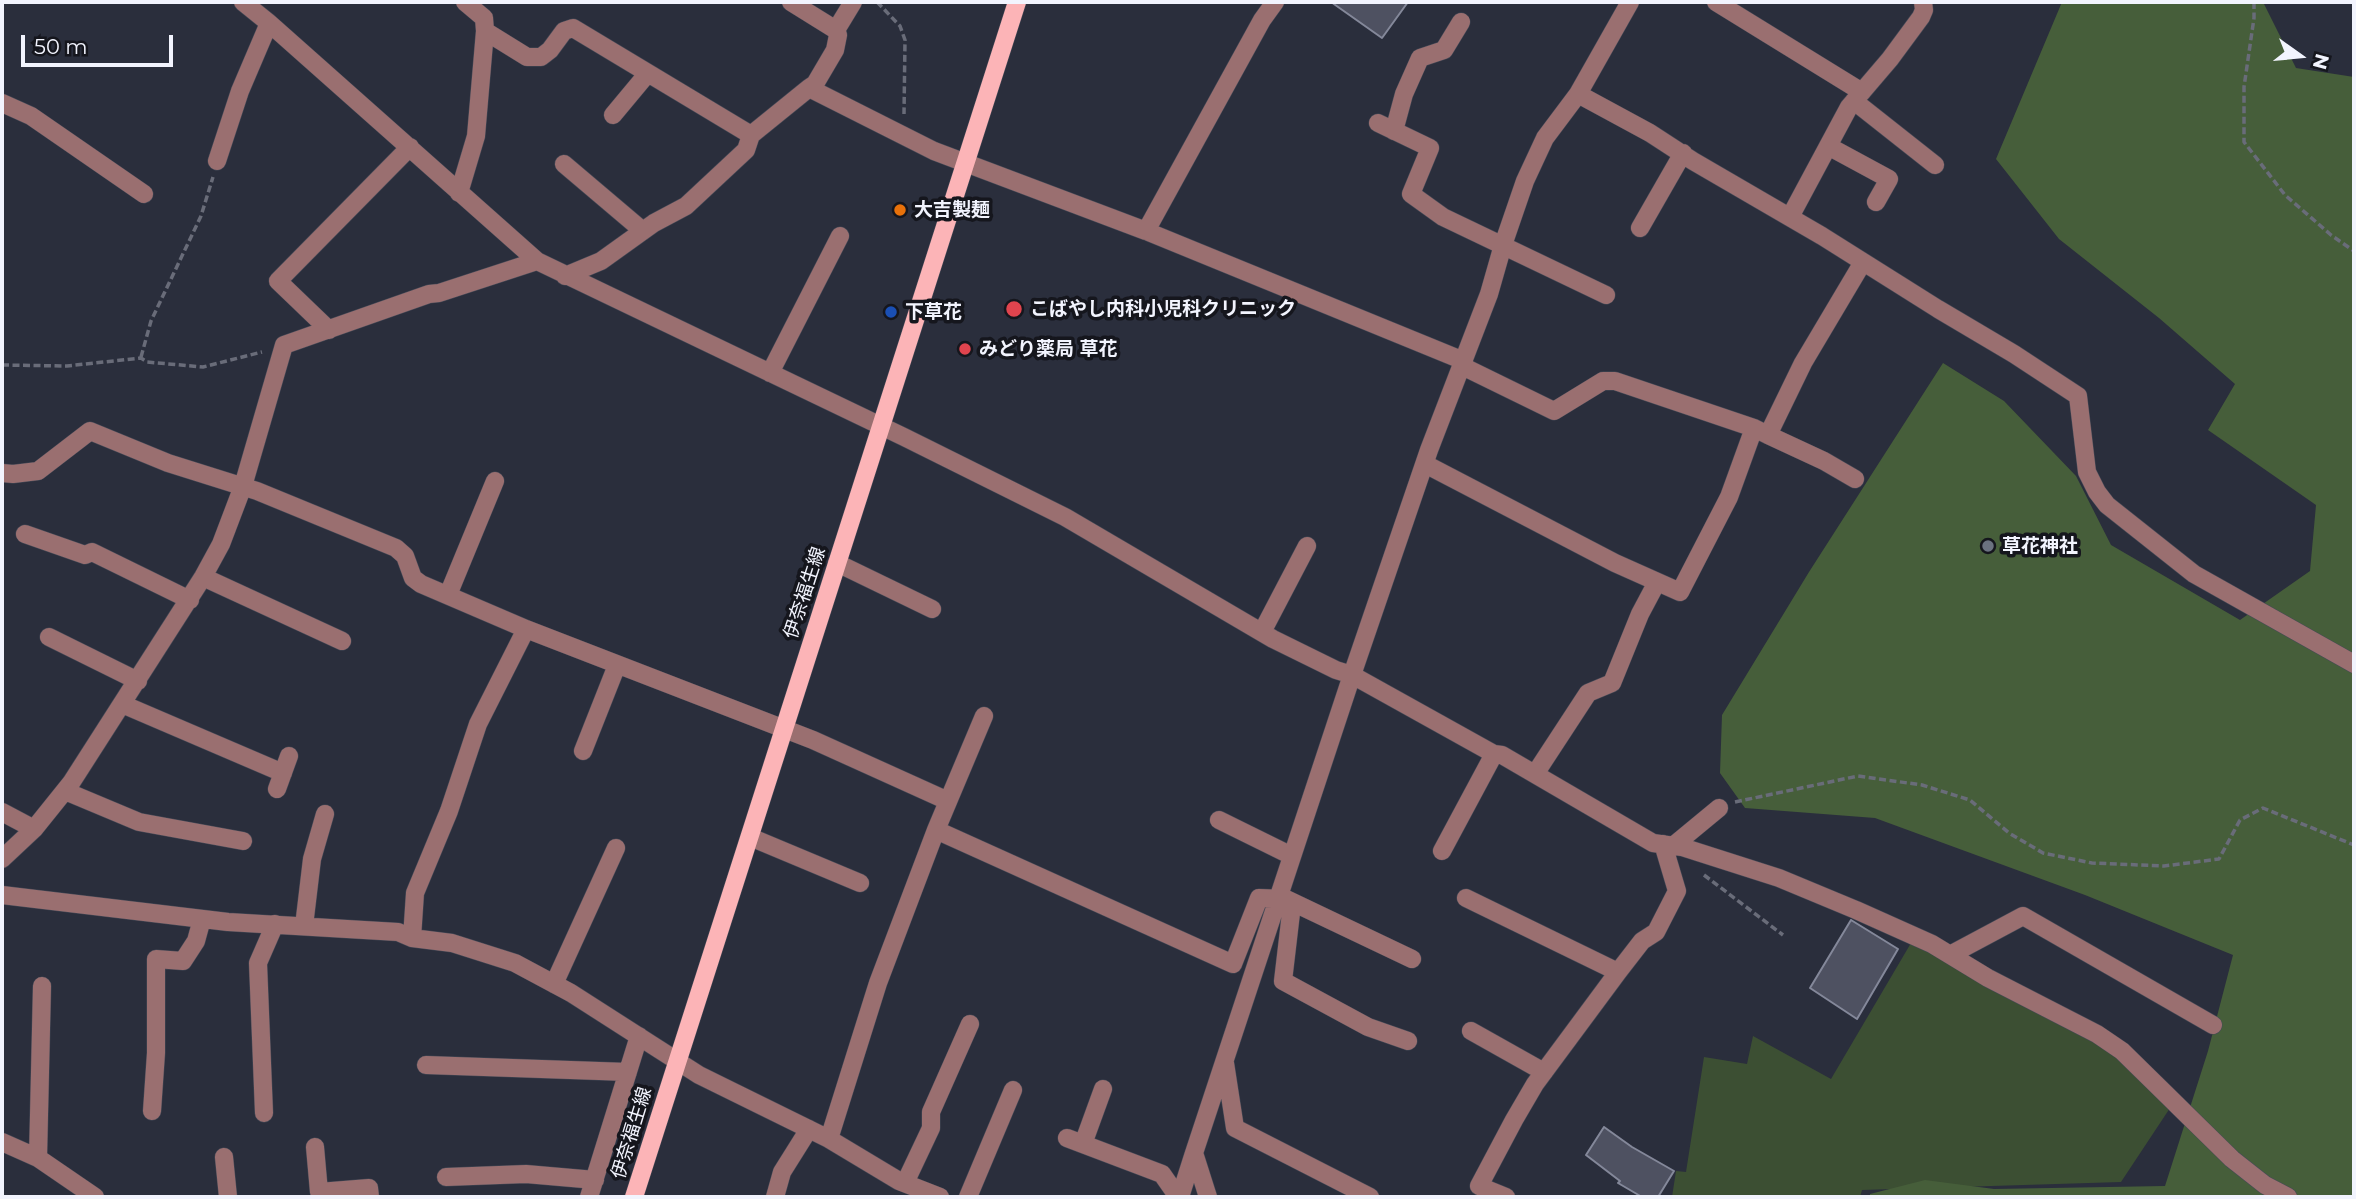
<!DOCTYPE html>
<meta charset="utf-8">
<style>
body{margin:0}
#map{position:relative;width:2356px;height:1199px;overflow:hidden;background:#2a2e3c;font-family:Montserrat,sans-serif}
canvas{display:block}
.frame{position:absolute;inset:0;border:4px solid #f2f4fe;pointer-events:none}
.north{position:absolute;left:2265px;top:21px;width:70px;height:70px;-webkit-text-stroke:5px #15161d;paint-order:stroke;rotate:105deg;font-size:19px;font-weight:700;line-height:28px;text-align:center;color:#f2f4fe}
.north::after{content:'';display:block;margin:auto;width:24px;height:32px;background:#f2f4fe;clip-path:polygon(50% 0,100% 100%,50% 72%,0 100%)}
.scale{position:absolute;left:21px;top:35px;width:152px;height:32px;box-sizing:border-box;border:4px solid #f2f4fe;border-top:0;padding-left:9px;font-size:21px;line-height:24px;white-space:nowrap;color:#f2f4fe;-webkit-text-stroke:5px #15161d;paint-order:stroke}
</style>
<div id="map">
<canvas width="2356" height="1199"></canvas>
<div class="frame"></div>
<div class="north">N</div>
<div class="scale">50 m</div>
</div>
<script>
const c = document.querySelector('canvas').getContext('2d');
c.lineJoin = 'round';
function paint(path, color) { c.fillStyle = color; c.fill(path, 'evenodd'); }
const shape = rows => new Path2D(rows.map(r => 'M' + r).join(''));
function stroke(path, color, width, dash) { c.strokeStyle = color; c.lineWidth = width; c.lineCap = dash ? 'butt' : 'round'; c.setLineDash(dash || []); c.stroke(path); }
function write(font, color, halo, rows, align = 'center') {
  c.font = font + ' Montserrat,"Noto Sans JP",sans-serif'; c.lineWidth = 7; c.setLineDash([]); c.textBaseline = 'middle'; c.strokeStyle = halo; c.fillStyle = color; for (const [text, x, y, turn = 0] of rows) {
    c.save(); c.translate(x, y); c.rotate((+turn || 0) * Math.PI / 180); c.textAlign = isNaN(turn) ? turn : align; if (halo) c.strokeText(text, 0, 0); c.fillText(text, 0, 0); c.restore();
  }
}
paint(shape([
 [1911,943,2094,1040,2120,1058,2170,1108,2121,1182,1862,1190,1860,1197,1672,1197,1676,1171,1686,1172,1704,1057,1747,1064,1753,1036,1831,1079]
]), '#3c4f33');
paint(shape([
 [2062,2,2263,2,2296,68,2354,77,2354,1197,1870,1197,1870,1194,1925,1180,1994,1189,2165,1186,2208,1051,2233,955,2085,895,1875,818,1745,808,1720,773,1722,715,1809,572,1943,363,2004,401,2076,476,2111,545,2240,620,2310,571,2316,505,2208,430,2235,384,2159,318,2059,239,1996,159]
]), '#465e3a');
const building = shape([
 [1331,2,1408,2,1382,38,1331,2],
 [1851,920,1898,949,1857,1019,1810,988,1851,920],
 [1604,1127,1632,1147,1674,1171,1658,1197,1642,1197,1618,1183,1620,1181,1586,1155,1604,1127]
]);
paint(building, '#4e5161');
stroke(building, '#84889a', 2);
const minor = shape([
 [243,2,269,23,537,261,904,437,1065,517,1273,639,1336,670,1352,675,1494,754,1502,755,1653,843,1682,847,1779,878,1856,910,1932,944,1988,978,2097,1034,2122,1051,2232,1159,2265,1185,2288,1197],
 [791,2,836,30],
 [1716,2,1862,92],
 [485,31,527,57,541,57,550,50,564,31,573,28,751,135],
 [809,88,815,84,835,50,838,35,836,30,853,2],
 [1578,94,1650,133,1693,161,1822,236,1938,309,2014,354,2078,396,2087,472,2097,492,2107,505,2194,574,2354,664],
 [1854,101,1935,165],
 [2,103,31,116,144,194],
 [613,115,648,73],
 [1378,123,1430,148,1411,194,1443,217,1606,295],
 [1394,131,1404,94,1420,58,1444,50,1461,22],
 [1828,146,1889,179,1876,202],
 [217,161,240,91,269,23],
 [564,164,643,231],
 [459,193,476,136,485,31,484,18,465,2],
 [1790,217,1849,107,1890,59,1921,17,1924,10,1923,2],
 [1640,228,1683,153],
 [1146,231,1262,20,1275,2],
 [565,276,601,261,654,223,686,206,746,150,751,135,809,88,934,151,1146,231,1464,361],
 [329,330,278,281,410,147],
 [1462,366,1554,411,1603,381,1615,381,1754,428],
 [770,373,840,236],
 [1768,435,1824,461,1855,479],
 [1425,464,1615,563,1680,592,1729,497,1754,428,1768,435,1803,363,1863,262],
 [2,473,13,474,38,471,90,431,168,463,257,491,396,548,405,556,413,578,421,584,526,629,813,740,948,801],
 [25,534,85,555,92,552,190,600],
 [837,563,932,609],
 [203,577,342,641],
 [448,595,495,481],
 [1262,632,1307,546],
 [49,637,138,681],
 [122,704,283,773],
 [583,751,617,665],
 [1535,774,1588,693,1612,683,1640,614,1657,582],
 [277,789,289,756],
 [65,791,139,822,243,841],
 [2,812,34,829],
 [1219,820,1292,856],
 [936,830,1233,964,1259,898,1286,899,1412,959],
 [750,837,860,883],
 [1673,846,1719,808],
 [1442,851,1494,754],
 [2,859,34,829,71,783,203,577,221,544,243,486,284,345,429,294,439,293,537,261],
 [2,895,228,922,398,932,412,938,452,943,515,963,571,993,699,1075,829,1139,899,1181,940,1197],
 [1466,898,1618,972],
 [1277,899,1291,913,1283,981,1368,1027,1408,1041],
 [304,926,312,859,325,814],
 [412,938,415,893,449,811,478,724,526,629],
 [1950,955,2023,916,2213,1025],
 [554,984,616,848],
 [1471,1031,1544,1072],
 [1225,1063,1235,1128,1370,1197],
 [426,1065,628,1072],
 [152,1111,156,1053,156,959,183,961,196,941,202,919],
 [264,1113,258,963,275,924],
 [1067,1138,1162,1174,1178,1197],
 [829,1139,878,983,936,830,984,716],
 [2,1142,38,1158,95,1197],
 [1083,1144,1103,1089],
 [315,1147,319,1192,369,1188,370,1197],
 [224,1157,228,1197],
 [38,1158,42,986],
 [446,1177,526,1174,595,1180],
 [905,1183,931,1128,931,1112,970,1024],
 [589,1197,639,1036],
 [775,1197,782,1172,809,1129],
 [968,1197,1013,1090],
 [1180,1197,1194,1153],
 [1208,1197,1194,1153,1352,675,1429,450,1489,294,1503,245,1525,181,1545,138,1578,94,1630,2],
 [1506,1197,1479,1186,1514,1120,1535,1084,1618,972,1642,941,1656,932,1677,891,1663,844]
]);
const major = shape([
 [634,1197,1017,2]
]);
stroke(minor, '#464a57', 19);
stroke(major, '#464a57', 19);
stroke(shape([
 [877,2,900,26,905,40,904,114],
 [2254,2,2254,18,2244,87,2244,142,2285,195,2331,235,2354,251],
 [141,357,151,321,201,216,213,177],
 [2,365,67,366,141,358,147,362,203,367,262,352],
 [1735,802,1858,776,1922,785,1970,800,2009,833,2043,853,2092,863,2164,866,2219,859,2240,820,2263,808,2354,845],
 [1704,875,1783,935]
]), '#696c79', 3.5, [7, 3.5]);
stroke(minor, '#9a6f70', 18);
stroke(major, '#fcb4b7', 18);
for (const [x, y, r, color] of [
 [900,210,7,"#e8710a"],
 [1014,309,9,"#e0444e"],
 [891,312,7,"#1a4fb4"],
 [965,349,7,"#e0444e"],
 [1988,546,7,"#6b7280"]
]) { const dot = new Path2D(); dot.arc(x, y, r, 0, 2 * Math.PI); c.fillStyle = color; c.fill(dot); stroke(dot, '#15161d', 2.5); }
write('bold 19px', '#f2f4fe', '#15161d', [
 ["大吉製麺",914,210],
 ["こばやし内科小児科クリニック",1030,309],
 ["下草花",905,312],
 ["みどり薬局 草花",979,349],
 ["草花神社",2002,546]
], 'left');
write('19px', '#f2f4fe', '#15161d', [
 ["伊奈福生線",805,593,-72],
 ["伊奈福生線",632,1133,-73]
]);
</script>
